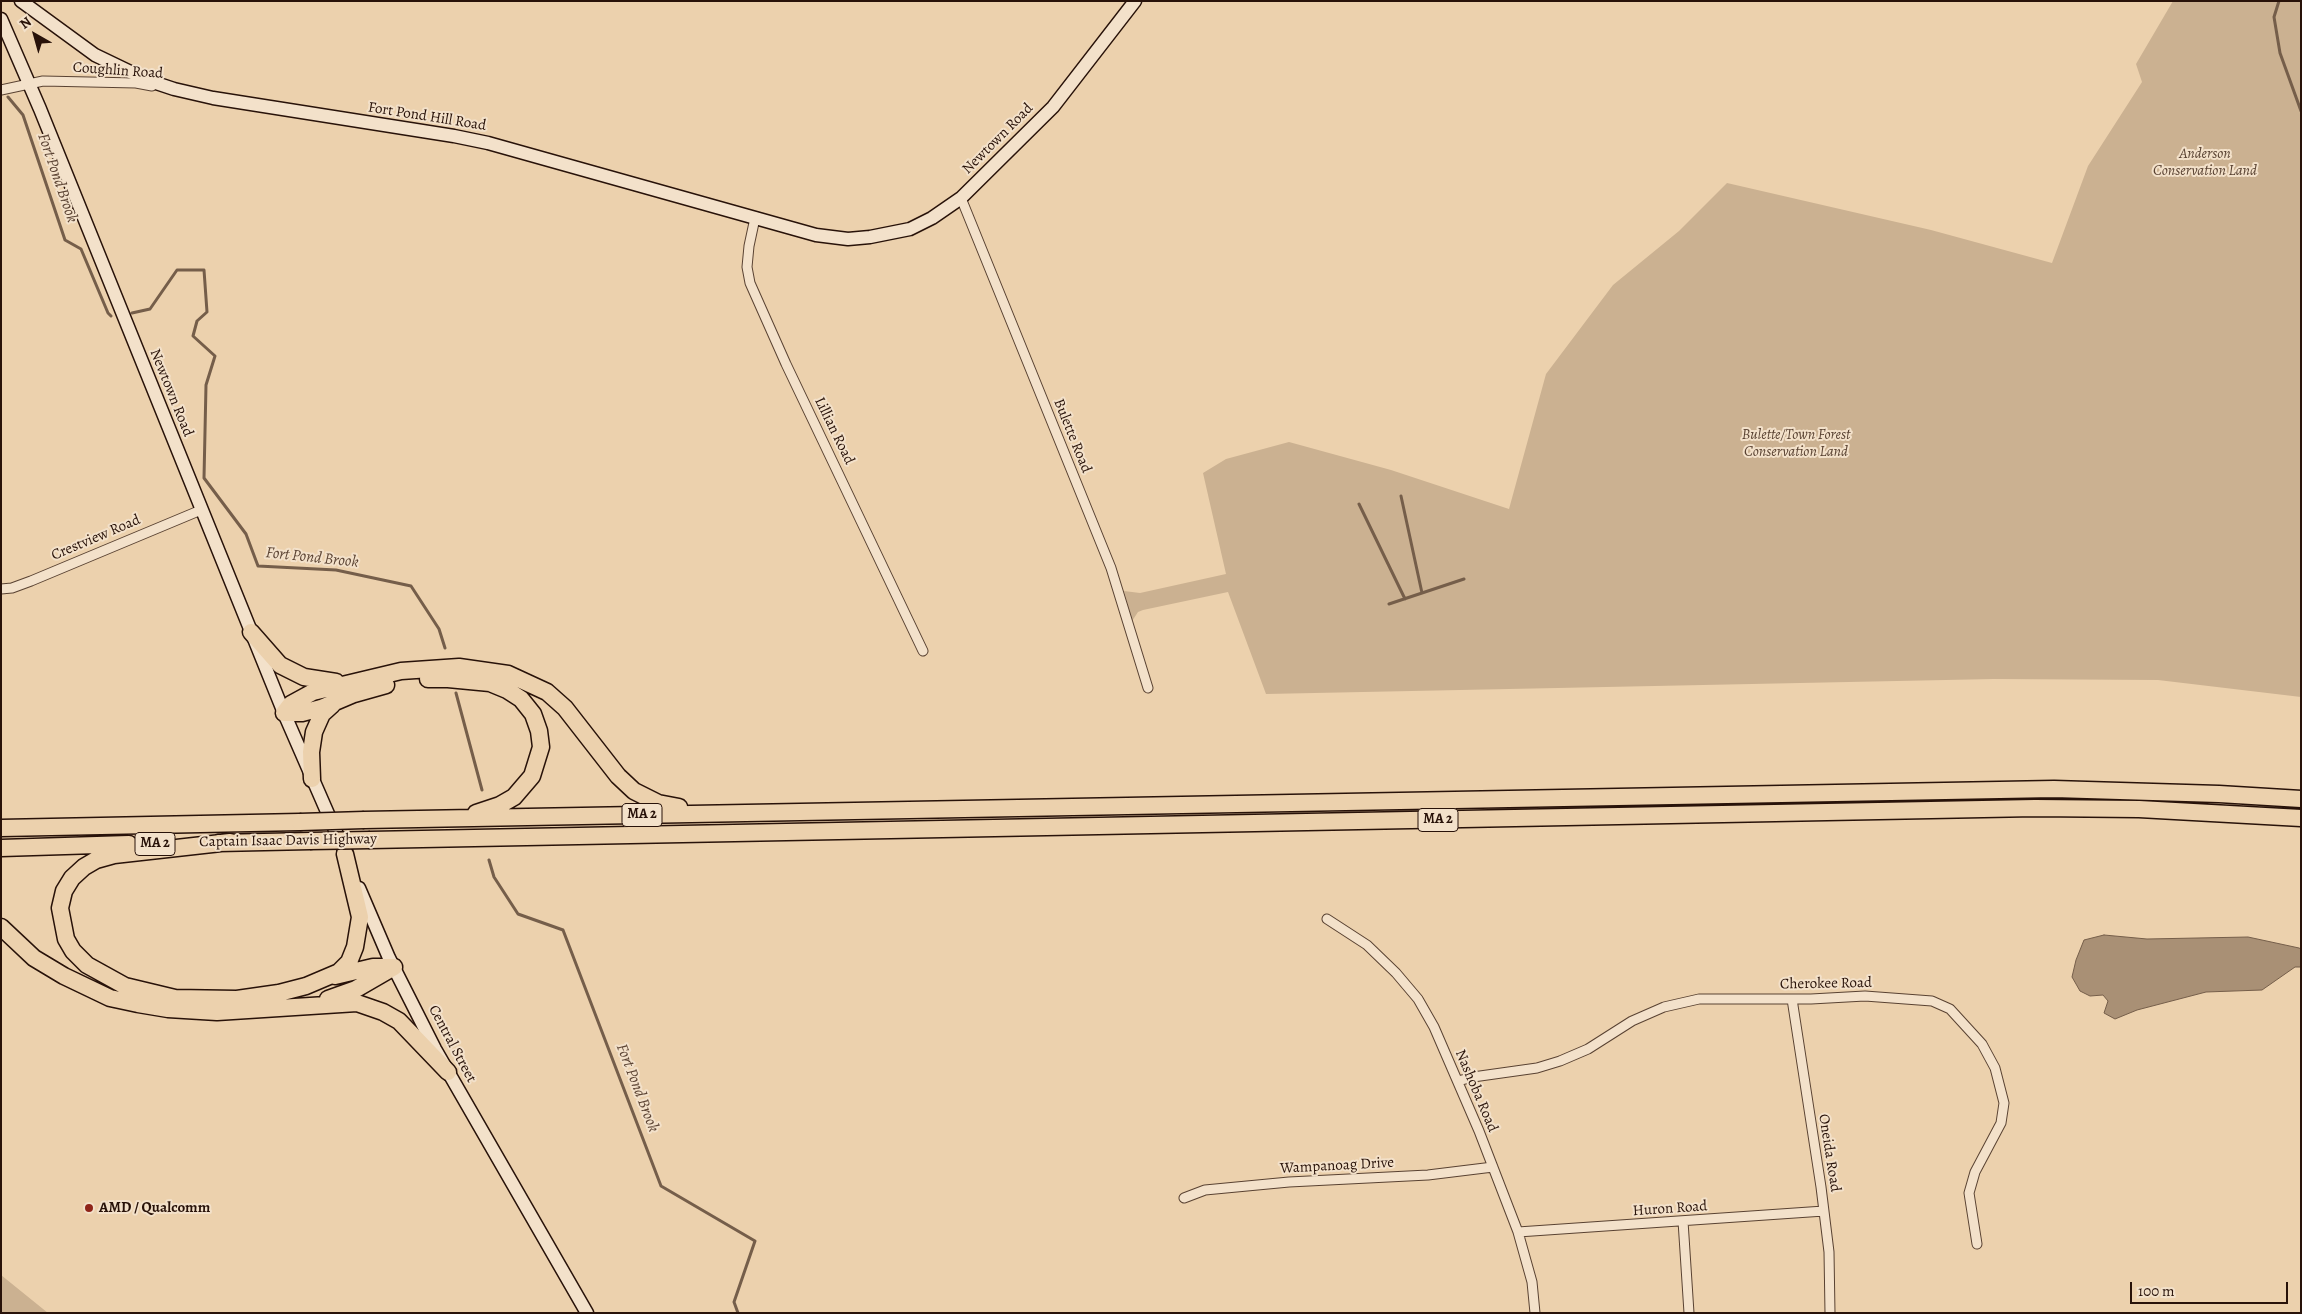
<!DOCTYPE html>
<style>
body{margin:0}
#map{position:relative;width:2302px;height:1314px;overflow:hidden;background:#ecd1ad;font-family:Alegreya,serif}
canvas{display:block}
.frame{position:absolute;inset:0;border:2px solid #281209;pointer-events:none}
.north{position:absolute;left:10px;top:10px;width:50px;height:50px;-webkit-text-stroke:4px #f3e1ca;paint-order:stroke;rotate:322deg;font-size:14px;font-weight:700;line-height:20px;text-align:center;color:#281209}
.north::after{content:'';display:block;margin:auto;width:18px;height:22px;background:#281209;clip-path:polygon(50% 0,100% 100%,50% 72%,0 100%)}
.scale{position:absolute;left:2130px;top:1282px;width:158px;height:22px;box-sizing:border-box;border:2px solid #281209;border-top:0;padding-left:6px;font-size:15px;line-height:18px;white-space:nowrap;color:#281209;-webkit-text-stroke:4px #f3e1ca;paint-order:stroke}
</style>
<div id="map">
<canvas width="2302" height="1314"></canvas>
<div class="frame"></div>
<div class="north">N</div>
<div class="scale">100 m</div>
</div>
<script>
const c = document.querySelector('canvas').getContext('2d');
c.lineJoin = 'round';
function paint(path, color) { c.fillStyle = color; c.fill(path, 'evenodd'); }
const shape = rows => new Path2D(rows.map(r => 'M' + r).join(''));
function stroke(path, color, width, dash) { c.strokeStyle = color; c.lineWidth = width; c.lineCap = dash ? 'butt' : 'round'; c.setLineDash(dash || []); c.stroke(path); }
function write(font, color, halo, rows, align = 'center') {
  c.font = font + ' Alegreya,serif'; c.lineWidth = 4; c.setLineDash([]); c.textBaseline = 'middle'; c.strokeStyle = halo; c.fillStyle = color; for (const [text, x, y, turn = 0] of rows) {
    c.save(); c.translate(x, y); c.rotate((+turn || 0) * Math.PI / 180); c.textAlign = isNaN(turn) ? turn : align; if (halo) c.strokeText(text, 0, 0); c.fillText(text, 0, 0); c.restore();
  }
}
paint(shape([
 [2173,1,2301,1,2301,697,2158,680,1994,679,1266,694,1228,592,1143,610,1138,612,1132,621,1124,591,1140,593,1226,574,1203,473,1226,459,1289,442,1391,470,1509,509,1546,374,1613,285,1679,231,1727,183,1931,230,2052,263,2088,166,2142,82,2136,64],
 [1,1275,48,1313,1,1313]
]), '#cbb191');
const water = shape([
 [2104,935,2147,939,2248,937,2299,948,2301,949,2301,967,2295,967,2262,990,2206,992,2137,1010,2115,1019,2104,1013,2108,1001,2103,995,2090,996,2080,991,2072,977,2076,960,2084,940,2104,935]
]);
paint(water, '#a99075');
stroke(water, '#755e4a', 1);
stroke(shape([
 [2279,1,2274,17,2280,53,2301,111],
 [8,97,23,115,65,240,81,249,108,313,111,316],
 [132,313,150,309,177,270,204,270,207,312,197,321,193,336,215,356,206,385,204,478,246,534,258,566,336,570,411,586,439,629,445,648],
 [1401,496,1422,593],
 [1359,504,1405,599],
 [1389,604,1464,579],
 [456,693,482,790],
 [489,860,494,877,518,914,563,930,661,1186,755,1241,734,1302,738,1313]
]), '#755e4a', 3);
const street = shape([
 [1,90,43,81,136,83,152,86],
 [961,198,1111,568,1148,688],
 [755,218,749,246,747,267,750,283,786,364,923,651],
 [1,589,12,588,31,581,201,510],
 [1327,919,1367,945,1396,973,1418,999,1434,1027,1479,1131,1518,1232,1532,1282,1535,1313],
 [1792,999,1821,1187,1829,1252,1830,1313],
 [1458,1081,1473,1077,1537,1068,1560,1061,1588,1049,1632,1021,1664,1007,1699,999,1811,999,1865,996,1932,1001,1950,1009,1982,1044,1995,1068,2004,1103,2001,1123,1975,1172,1969,1193,1977,1244],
 [1184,1198,1205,1190,1289,1182,1428,1175,1493,1167],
 [1683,1221,1689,1313],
 [1518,1232,1824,1211]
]);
const secondary = shape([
 [21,1,95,55,147,80,174,89,213,98,454,136,488,143,816,235,848,239,870,237,910,229,932,218,961,198,1053,107,1135,1],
 [1,19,40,109,284,713,342,846],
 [359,888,389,958,435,1049,587,1313]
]);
const highway = shape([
 [251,632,280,665,304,677,336,682],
 [428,679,448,679,490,683,507,690,521,699,533,714,539,731,541,747,532,776,514,797,500,805,476,813],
 [284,713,291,704,313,692,401,671,459,667,508,674,547,692,565,708,618,776,634,791,658,803,679,807],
 [284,713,302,713,321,708,354,694,386,685],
 [312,779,311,752,314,732,322,714,332,705],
 [364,820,2054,789,2219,794,2301,799],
 [1,828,300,822],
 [370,840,2035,808,2139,809,2301,818],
 [230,842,114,855,96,860,84,867,72,878,64,891,60,908,66,939,73,951,87,965,125,986,175,998,237,999,279,993,306,986,339,972,349,962,355,947,360,917,345,854],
 [218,843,310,841],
 [1,848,129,844],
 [1,927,34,958,64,976,110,998,138,1004,168,1009,217,1012,357,1003,383,1012,399,1021,448,1072],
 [335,976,373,967,394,967],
 [328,999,356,989,394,967]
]);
stroke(street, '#594232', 11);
stroke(secondary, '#281209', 15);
stroke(highway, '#281209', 19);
stroke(street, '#f3e1ca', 9);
stroke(secondary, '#f3e1ca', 12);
stroke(highway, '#ecd1ad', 16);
const highwayBridge = shape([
 [300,822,364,820],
 [310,841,370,840]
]);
stroke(highwayBridge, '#281209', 19, []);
stroke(highwayBridge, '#ecd1ad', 16);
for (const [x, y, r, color] of [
 [89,1208,5,"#8f2418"]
]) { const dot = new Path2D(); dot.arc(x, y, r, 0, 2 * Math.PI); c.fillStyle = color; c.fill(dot); stroke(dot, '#f3e1ca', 2); }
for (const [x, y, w] of [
 [642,815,40],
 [1438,820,40],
 [155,844,40]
]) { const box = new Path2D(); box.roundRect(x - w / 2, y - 11.5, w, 23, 4); c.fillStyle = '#f3e1ca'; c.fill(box); stroke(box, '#281209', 1); }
write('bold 14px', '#281209', null, [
 ["MA 2",642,815],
 ["MA 2",1438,820],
 ["MA 2",155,844]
]);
write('15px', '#281209', '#f3e1ca', [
 ["Coughlin Road",118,71,4],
 ["Fort Pond Hill Road",427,117,9],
 ["Newtown Road",998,139,-45],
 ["Newtown Road",171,393,68],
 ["Lillian Road",834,431,64],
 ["Bulette Road",1072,436,68],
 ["Crestview Road",96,538,-23],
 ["Captain Isaac Davis Highway",288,841,-1],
 ["Cherokee Road",1826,984,-1],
 ["Central Street",452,1044,62],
 ["Nashoba Road",1476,1091,67],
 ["Oneida Road",1829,1153,81],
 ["Wampanoag Drive",1337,1166,-3],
 ["Huron Road",1670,1209,-4]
]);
write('italic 15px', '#594232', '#f3e1ca', [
 ["Anderson",2205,154],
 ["Conservation Land",2205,171],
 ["Bulette/Town Forest",1796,435],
 ["Conservation Land",1796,452]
]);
write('bold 15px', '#281209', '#f3e1ca', [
 ["AMD / Qualcomm",99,1208]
], 'left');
write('italic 16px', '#5c4434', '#f3e1ca', [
 ["Fort Pond Brook",57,178,71],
 ["Fort Pond Brook",312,558,6],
 ["Fort Pond Brook",637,1088,69]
]);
</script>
